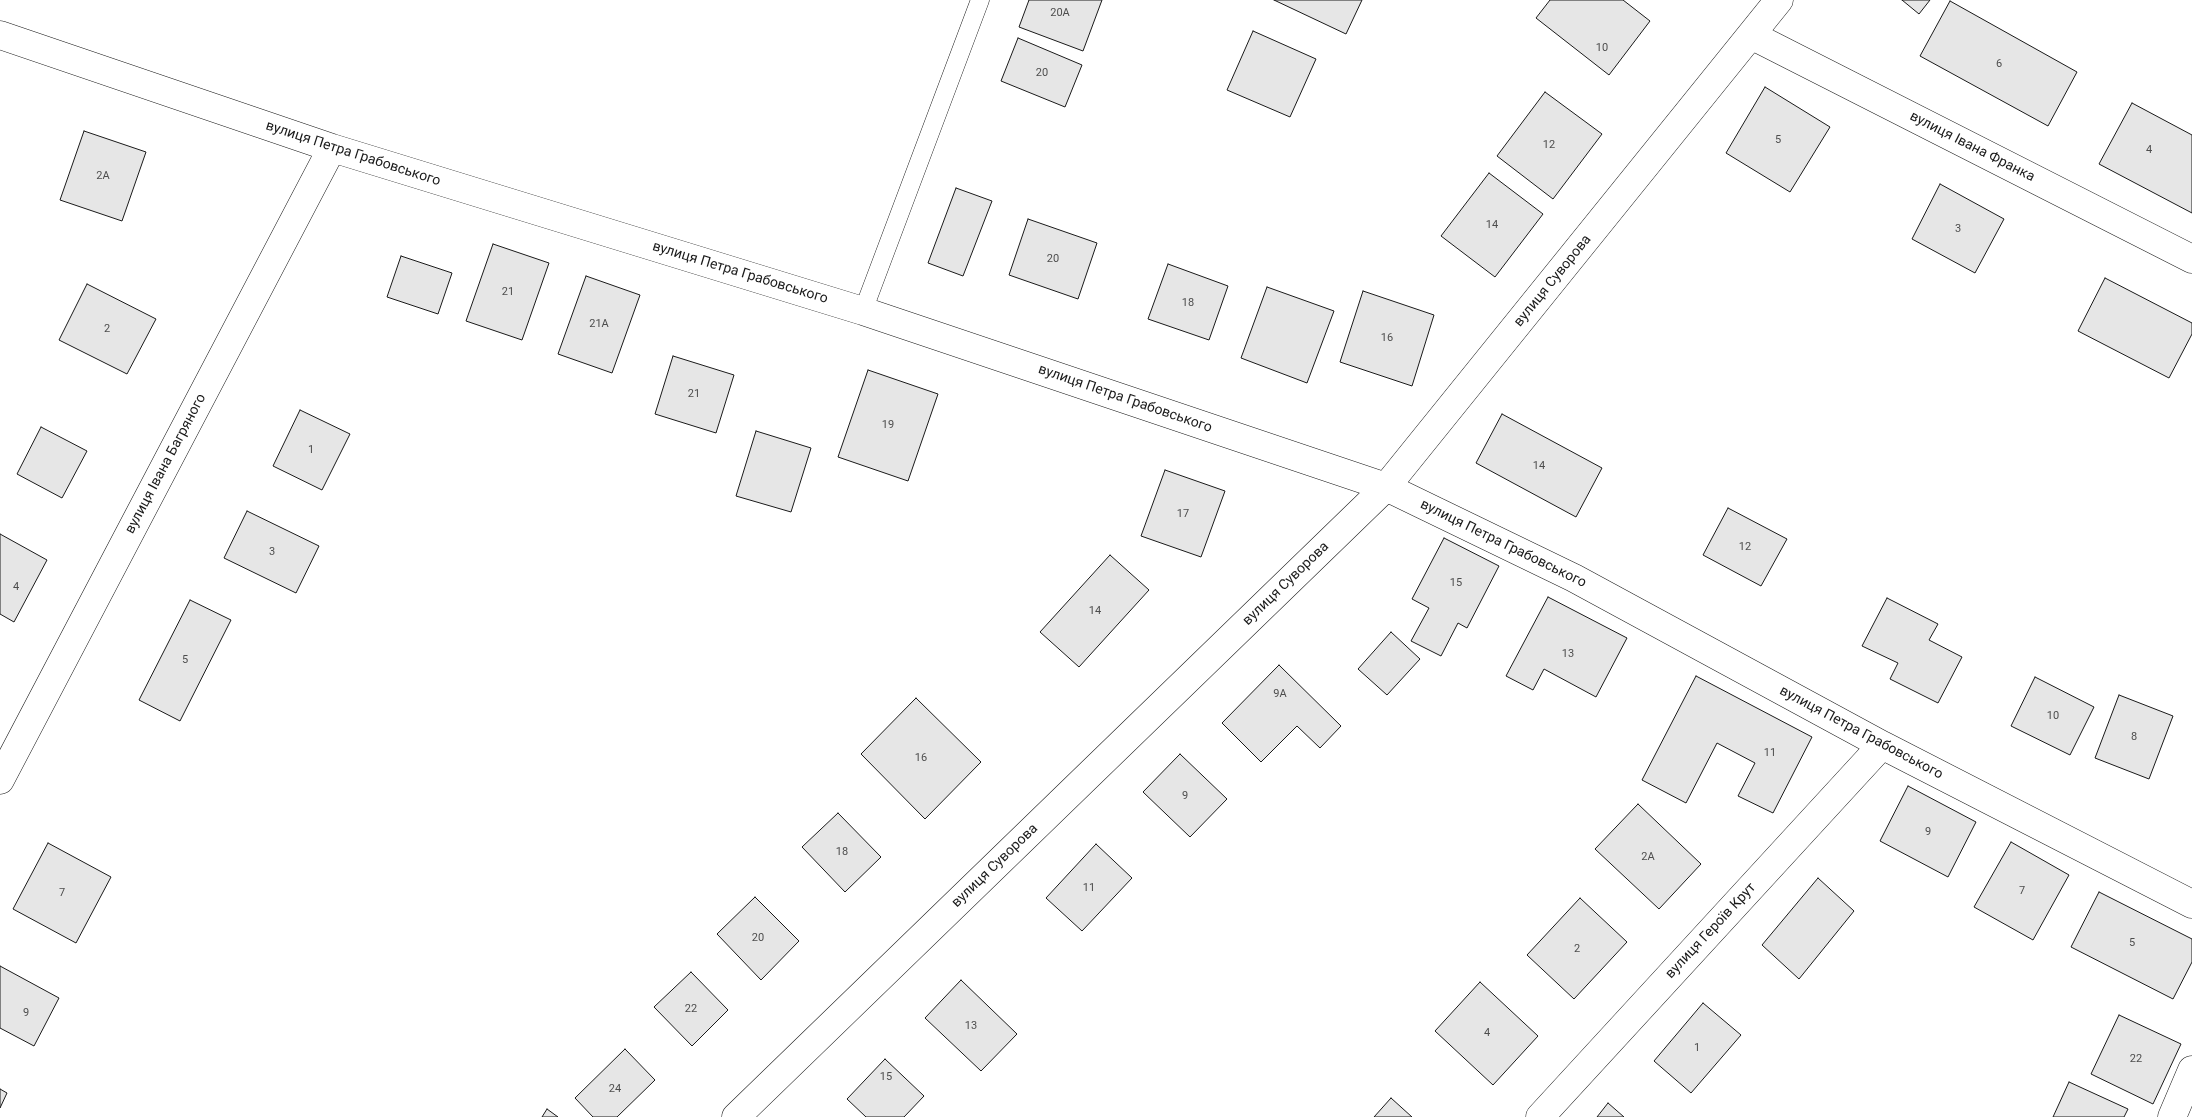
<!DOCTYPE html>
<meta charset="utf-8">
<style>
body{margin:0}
canvas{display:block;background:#fff}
</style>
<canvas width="2192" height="1117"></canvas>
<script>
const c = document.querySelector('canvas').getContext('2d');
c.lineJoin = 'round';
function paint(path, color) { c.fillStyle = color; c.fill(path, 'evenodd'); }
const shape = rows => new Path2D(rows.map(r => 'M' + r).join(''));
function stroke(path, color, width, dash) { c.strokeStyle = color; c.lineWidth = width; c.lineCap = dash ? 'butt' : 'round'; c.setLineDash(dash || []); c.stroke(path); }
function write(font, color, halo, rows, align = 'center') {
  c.font = font + ' Roboto,sans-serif'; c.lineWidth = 4; c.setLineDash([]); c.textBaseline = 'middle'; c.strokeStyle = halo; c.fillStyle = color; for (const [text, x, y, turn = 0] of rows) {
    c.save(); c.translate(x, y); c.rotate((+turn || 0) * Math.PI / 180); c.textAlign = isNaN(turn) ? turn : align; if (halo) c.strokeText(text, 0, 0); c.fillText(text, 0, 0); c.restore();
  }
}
const building = shape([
 [1029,0,1102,0,1083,51,1019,27,1029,0],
 [1274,0,1362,0,1346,34,1274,0],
 [1550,0,1623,0,1650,21,1609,75,1536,18,1550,0],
 [1902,0,1930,0,1919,14,1902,0],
 [1950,1,2077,72,2048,126,1920,56,1950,1],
 [1253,31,1316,59,1290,117,1227,90,1253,31],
 [1018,38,1082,65,1065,107,1001,81,1018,38],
 [1765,87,1830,127,1790,192,1726,153,1765,87],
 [1545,92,1602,134,1553,199,1497,156,1545,92],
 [2132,103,2192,135,2192,213,2099,164,2132,103],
 [84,131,146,152,122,221,60,200,84,131],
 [1489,173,1543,214,1495,277,1441,236,1489,173],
 [1940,184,2004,219,1975,273,1912,239,1940,184],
 [956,188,992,201,963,276,928,263,956,188],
 [1028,219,1097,243,1078,299,1009,275,1028,219],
 [493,244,549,263,522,340,466,321,493,244],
 [401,256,452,273,438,314,387,297,401,256],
 [1168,264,1228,286,1209,340,1148,319,1168,264],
 [586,276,640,295,612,373,558,354,586,276],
 [2105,278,2192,323,2192,334,2169,378,2078,331,2105,278],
 [87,284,156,319,127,374,59,340,87,284],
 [1267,287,1334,311,1307,383,1241,358,1267,287],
 [1363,291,1434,315,1412,386,1340,362,1363,291],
 [673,356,734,375,716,433,655,414,673,356],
 [868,370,938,394,908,481,838,457,868,370],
 [300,410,350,434,322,490,273,466,300,410],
 [1502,414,1602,468,1576,517,1476,463,1502,414],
 [41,427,87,451,62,498,17,474,41,427],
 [756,431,811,448,791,512,736,496,756,431],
 [1165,470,1225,491,1201,557,1141,536,1165,470],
 [1728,508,1787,539,1761,586,1703,555,1728,508],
 [247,511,319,546,296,593,224,558,247,511],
 [0,534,47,560,14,622,0,614,0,534],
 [1444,538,1499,566,1467,628,1458,623,1441,656,1411,641,1429,608,1412,599,1444,538],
 [1110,555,1149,590,1079,667,1040,632,1110,555],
 [1548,597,1627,638,1596,697,1544,669,1533,690,1506,676,1548,597],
 [1887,598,1938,624,1929,640,1962,657,1938,703,1890,679,1898,663,1862,646,1887,598],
 [190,600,231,620,180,721,139,700,190,600],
 [1391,632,1420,659,1387,695,1358,669,1391,632],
 [1279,665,1341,726,1320,748,1297,726,1261,762,1222,723,1279,665],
 [1696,676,1812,737,1773,813,1738,796,1755,763,1717,743,1686,803,1642,780,1696,676],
 [2035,677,2094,707,2070,755,2011,726,2035,677],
 [2119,695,2173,716,2149,779,2095,758,2119,695],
 [916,698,981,762,925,819,861,754,916,698],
 [1180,754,1227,799,1190,837,1143,792,1180,754],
 [1908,786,1976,822,1948,877,1880,841,1908,786],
 [1638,804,1701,864,1659,909,1595,849,1638,804],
 [838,813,881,857,845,892,802,847,838,813],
 [2011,842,2069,875,2033,940,1974,907,2011,842],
 [48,843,111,877,76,943,13,909,48,843],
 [1096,844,1132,878,1082,931,1046,898,1096,844],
 [1818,878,1854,911,1799,979,1762,945,1818,878],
 [2099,892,2192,939,2192,962,2173,999,2071,947,2099,892],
 [755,897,799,941,761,980,717,934,755,897],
 [1580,898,1627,942,1574,999,1527,955,1580,898],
 [0,966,59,998,34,1046,0,1028,0,966],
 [691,972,728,1010,692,1046,654,1007,691,972],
 [961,980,1017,1034,981,1071,925,1018,961,980],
 [1480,982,1538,1036,1493,1085,1435,1031,1480,982],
 [1703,1003,1741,1035,1691,1093,1654,1061,1703,1003],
 [2119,1015,2181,1044,2153,1104,2091,1074,2119,1015],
 [625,1049,655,1080,617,1117,593,1117,575,1098,625,1049],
 [885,1059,924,1096,904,1117,866,1117,847,1099,885,1059],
 [2069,1082,2128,1109,2124,1117,2053,1117,2069,1082],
 [0,1089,7,1093,0,1108,0,1089],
 [1391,1098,1412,1117,1374,1117,1391,1098],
 [1608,1103,1624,1117,1597,1117,1608,1103],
 [547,1109,558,1117,542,1117,547,1109]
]);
paint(building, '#e6e6e6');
stroke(building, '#1a1a1a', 1);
const lane = shape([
 [863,311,980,0]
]);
const street = shape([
 [0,35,332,148,863,311,1386,487,1574,578,1882,745,2192,904],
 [1751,35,2192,259],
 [0,780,332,148],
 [736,1117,1386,487,1779,0],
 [1540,1117,1882,745],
 [2172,1117,2192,1070]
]);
stroke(lane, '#1a1a1a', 19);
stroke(street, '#1a1a1a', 29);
stroke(lane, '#fff', 18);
stroke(street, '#fff', 28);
write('11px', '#4d4d4d', null, [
 ["20А",1060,13],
 ["10",1602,48],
 ["6",1999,64],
 ["20",1042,73],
 ["5",1778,140],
 ["12",1549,145],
 ["4",2149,150],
 ["2А",103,176],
 ["14",1492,225],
 ["3",1958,229],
 ["20",1053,259],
 ["21",508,292],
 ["18",1188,303],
 ["21А",599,324],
 ["2",107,329],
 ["16",1387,338],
 ["21",694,394],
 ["19",888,425],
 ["1",311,450],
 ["14",1539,466],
 ["17",1183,514],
 ["12",1745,547],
 ["3",272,552],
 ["15",1456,583],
 ["4",16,587],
 ["14",1095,611],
 ["13",1568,654],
 ["5",185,660],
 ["9А",1280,694],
 ["10",2053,716],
 ["8",2134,737],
 ["11",1770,753],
 ["16",921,758],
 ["9",1185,796],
 ["9",1928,832],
 ["18",842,852],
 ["2А",1648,857],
 ["11",1089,888],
 ["7",2022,891],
 ["7",62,893],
 ["20",758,938],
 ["5",2132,943],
 ["2",1577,949],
 ["22",691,1009],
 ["9",26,1013],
 ["13",971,1026],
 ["4",1487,1033],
 ["1",1697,1048],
 ["22",2136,1059],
 ["15",886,1077],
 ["24",615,1089]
]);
write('14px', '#1a1a1a', '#fff', [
 ["вулиця Івана Франка",1972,147,27],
 ["вулиця Петра Грабовського",353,154,18],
 ["вулиця Петра Грабовського",740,273,17],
 ["вулиця Суворова",1553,281,-51],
 ["вулиця Петра Грабовського",1125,399,19],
 ["вулиця Івана Багряного",166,464,-62],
 ["вулиця Петра Грабовського",1503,544,26],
 ["вулиця Суворова",1286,584,-44],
 ["вулиця Петра Грабовського",1861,733,28],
 ["вулиця Суворова",995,866,-44],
 ["вулиця Героїв Крут",1711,931,-47]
]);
</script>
